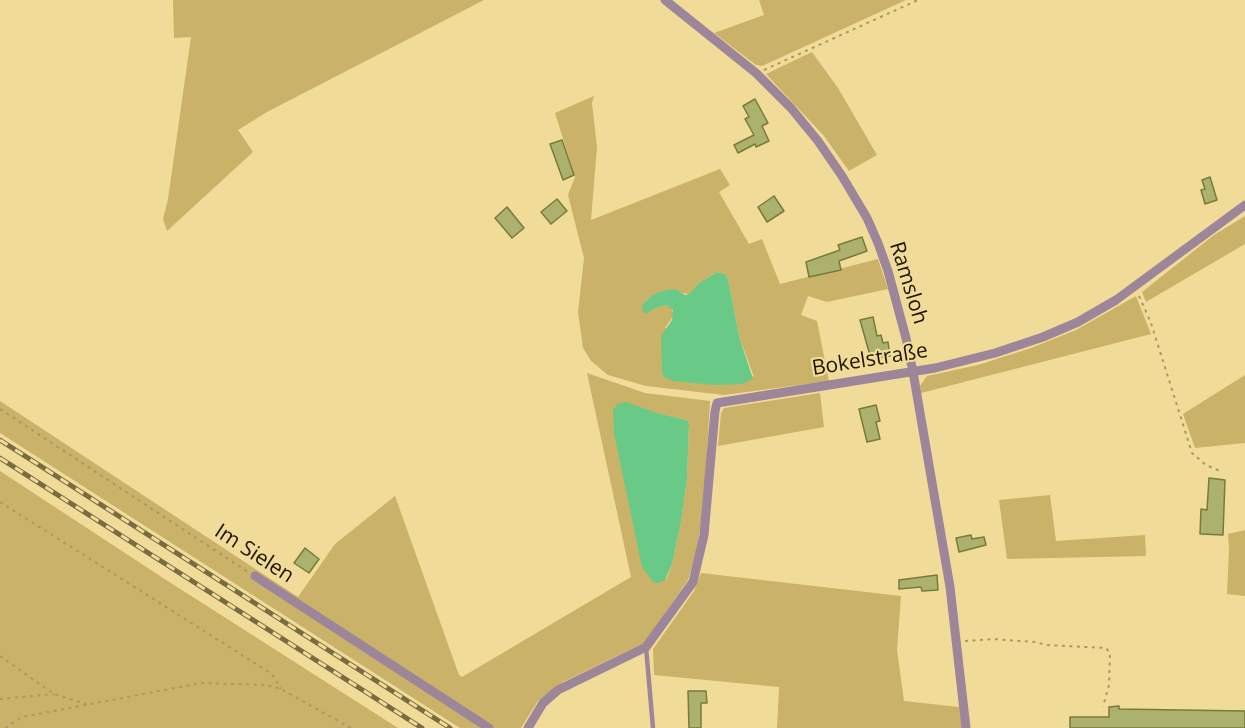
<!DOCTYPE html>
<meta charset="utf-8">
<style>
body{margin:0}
canvas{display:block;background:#f1db98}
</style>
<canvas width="1245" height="728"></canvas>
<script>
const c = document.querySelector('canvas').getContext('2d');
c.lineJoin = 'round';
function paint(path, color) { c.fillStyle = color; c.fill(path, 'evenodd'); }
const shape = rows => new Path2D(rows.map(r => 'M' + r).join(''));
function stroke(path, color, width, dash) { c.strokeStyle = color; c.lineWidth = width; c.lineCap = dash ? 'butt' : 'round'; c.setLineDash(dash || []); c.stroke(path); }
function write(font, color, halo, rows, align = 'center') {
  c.font = font + ' "Open Sans",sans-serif'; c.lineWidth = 4.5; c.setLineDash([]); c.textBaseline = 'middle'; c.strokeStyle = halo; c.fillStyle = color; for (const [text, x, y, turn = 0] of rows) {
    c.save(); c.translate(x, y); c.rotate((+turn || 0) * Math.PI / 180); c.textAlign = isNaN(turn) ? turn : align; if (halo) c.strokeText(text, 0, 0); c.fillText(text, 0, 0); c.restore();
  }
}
paint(shape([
 [173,0,484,0,267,112,238,130,253,152,167,231,163,219,168,199,191,37,174,38],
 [759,0,906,0,762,66,756,65,714,33,764,15],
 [812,52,838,88,877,155,849,171,824,136,766,74],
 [594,96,592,103,597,147,591,220,720,169,730,185,719,192,749,244,762,239,780,284,878,259,888,289,827,302,808,296,801,315,817,321,829,381,724,395,646,386,608,375,591,361,583,348,578,312,584,258,568,195,575,177,555,113],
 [717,272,725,274,728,279,739,336,754,377,665,328,674,315,671,307,667,305,655,308,642,305,651,296,681,293,689,294,699,283],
 [1245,216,1245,244,1146,302,1142,292,1214,235],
 [1136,296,1151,334,921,393,920,386,927,376,978,365,1031,348,1076,330],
 [587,373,645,393,710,401,704,505,696,553,688,580,644,643,563,682,538,701,521,728,460,728,0,433,0,401,298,597,335,544,395,496,459,675,462,677,631,577],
 [657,413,687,420,689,424,687,478,681,522,672,564,666,580],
 [1245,375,1245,443,1195,448,1183,414],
 [820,393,824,427,718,446,721,413,724,408],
 [0,471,160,576,398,728,0,728],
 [1050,495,1056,541,1145,535,1146,556,1007,559,999,500],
 [1245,530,1245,596,1227,594,1229,549,1228,534],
 [701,573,901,596,897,650,904,701,959,707,962,728,777,728,779,687,654,675,653,649,694,591]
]), '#cab268');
paint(shape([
 [717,272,725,274,728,279,739,336,753,379,742,384,714,385,673,381,664,377,662,372,661,336,672,320,673,310,667,305,655,308,647,313,643,312,642,305,651,296,662,291,675,289,685,295,689,294,699,283],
 [626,402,657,413,687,420,689,424,687,478,681,522,672,564,665,580,659,583,654,583,642,567,614,433,613,410,618,404]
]), '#69c986');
const building = shape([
 [755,99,768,123,762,126,769,141,756,147,755,144,738,153,734,145,754,135,745,119,749,117,743,106,755,99],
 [562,140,574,175,563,180,550,144,562,140],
 [1210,177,1217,200,1205,204,1201,190,1205,189,1202,180,1210,177],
 [774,196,784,211,767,222,758,207,774,196],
 [557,199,567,211,551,224,541,212,557,199],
 [507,207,524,228,512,238,495,218,507,207],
 [862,237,867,251,839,261,841,270,809,277,806,262,840,250,838,245,862,237],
 [873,317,877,336,881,335,883,343,888,342,890,356,871,359,860,320,873,317],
 [876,405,880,421,876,422,880,439,867,442,859,409,876,405],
 [1209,478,1225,480,1223,535,1200,534,1201,509,1207,510,1209,478],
 [971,535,972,539,984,537,986,545,959,552,956,538,971,535],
 [305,548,319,559,309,573,294,563,305,548],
 [937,575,938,590,922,591,921,587,899,589,899,580,937,575],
 [688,691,706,691,707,703,701,703,701,728,689,728,688,691],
 [1119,706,1119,709,1245,711,1245,728,1070,728,1070,717,1109,717,1109,707,1119,706]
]);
paint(building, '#acb16e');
stroke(building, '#787c3a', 1.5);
stroke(shape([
 [764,70,918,0],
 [1139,296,1151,323,1192,453,1206,465,1222,472],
 [0,409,248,572],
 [0,502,272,674,281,689],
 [965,641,993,639,1035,642,1047,645,1106,648,1110,653,1109,685,1103,707],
 [0,656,54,694,86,704],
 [0,699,54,694],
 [5,728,22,717,201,683,267,685,281,689,351,728]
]), '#ab9965', 2, [3, 4.5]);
stroke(shape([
 [646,647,653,728]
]), '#9e869a', 4.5);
stroke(shape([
 [665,0,756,73,791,108,818,141,842,176,867,218,878,243,888,271,906,338,913,372,950,587,966,728],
 [255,576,489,728],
 [528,728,543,703,558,690,646,647,693,582,704,535,715,411,717,403,935,368,995,353,1043,337,1078,322,1116,300,1245,205]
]), '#9e869a', 9);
const rail = shape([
 [0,440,450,728],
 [0,458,422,728]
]);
stroke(rail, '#796b42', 5);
stroke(rail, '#f1db98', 3, [9]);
write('21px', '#1e1600', '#f1db98', [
 ["Ramsloh",908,283,73],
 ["Bokelstraße",870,360,-9],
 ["Im Sielen",254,554,33]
]);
</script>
